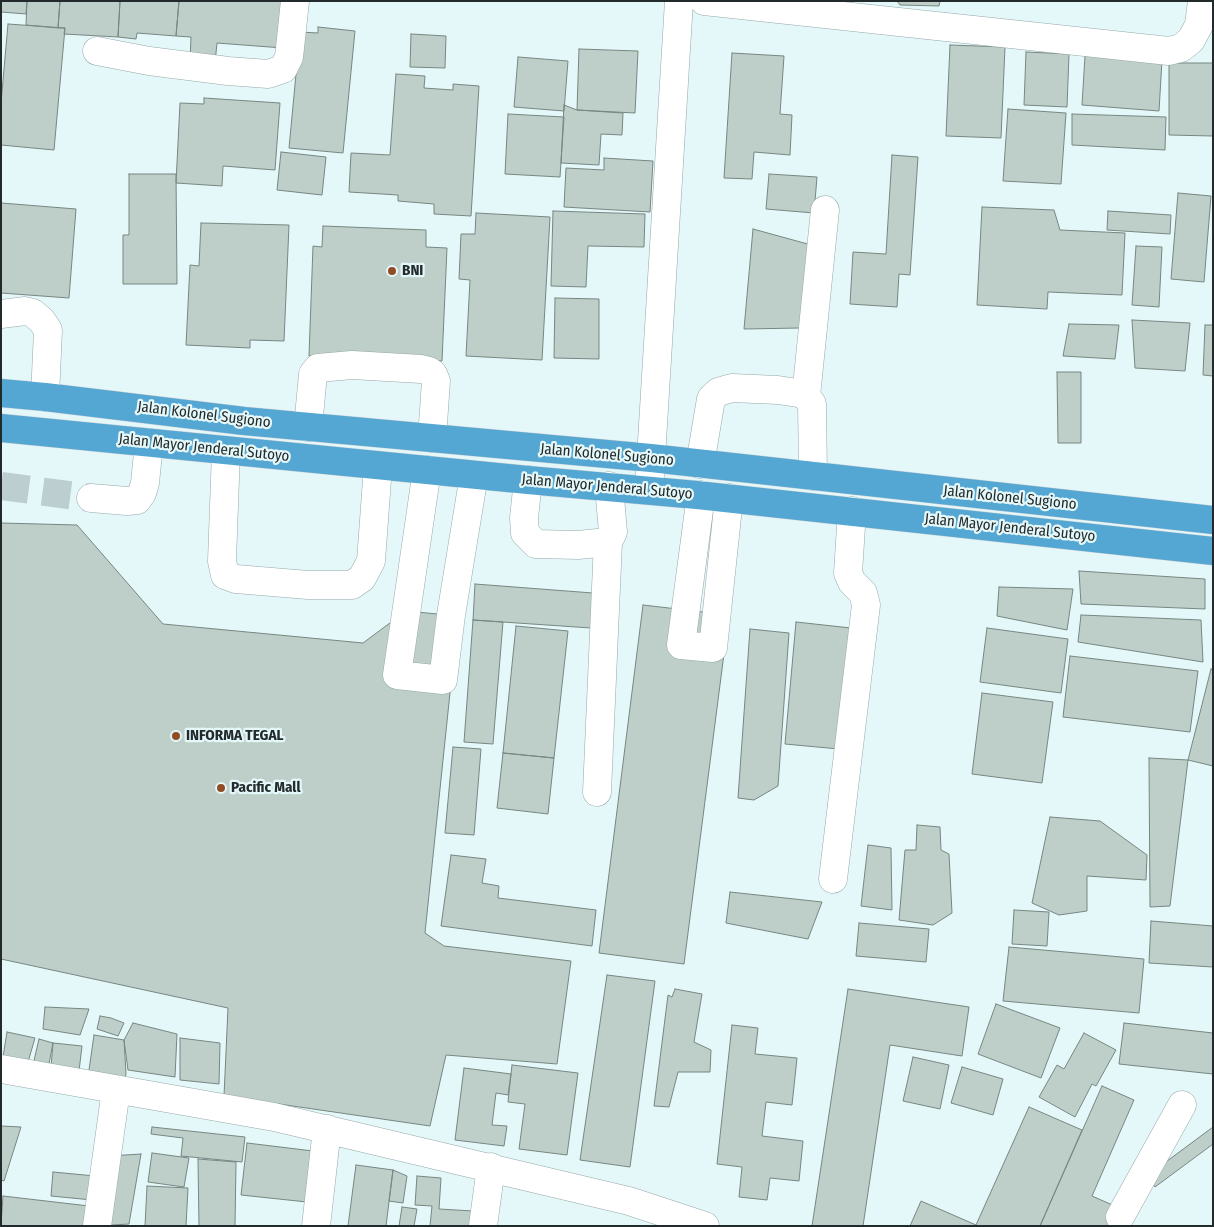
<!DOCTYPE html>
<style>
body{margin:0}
#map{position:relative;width:1214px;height:1227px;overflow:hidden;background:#e4f7f9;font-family:"Fira Sans Condensed",sans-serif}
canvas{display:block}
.frame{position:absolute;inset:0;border:2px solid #232a2b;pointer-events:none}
</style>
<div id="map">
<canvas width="1214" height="1227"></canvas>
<div class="frame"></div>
</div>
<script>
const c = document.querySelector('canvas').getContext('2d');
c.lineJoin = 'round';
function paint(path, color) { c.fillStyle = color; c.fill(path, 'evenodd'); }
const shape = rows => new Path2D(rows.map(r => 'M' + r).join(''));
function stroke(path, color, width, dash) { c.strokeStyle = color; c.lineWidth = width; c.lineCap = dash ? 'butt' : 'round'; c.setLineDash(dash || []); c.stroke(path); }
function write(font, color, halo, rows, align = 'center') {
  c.font = font + ' "Fira Sans Condensed",sans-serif'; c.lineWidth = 4.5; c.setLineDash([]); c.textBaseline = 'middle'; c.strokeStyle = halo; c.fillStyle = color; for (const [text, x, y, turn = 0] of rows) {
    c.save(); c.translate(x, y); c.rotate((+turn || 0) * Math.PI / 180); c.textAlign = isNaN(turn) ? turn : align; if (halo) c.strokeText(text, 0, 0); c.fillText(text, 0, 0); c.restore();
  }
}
const building = shape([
 [1,1,27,1,26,14,1,12,1,1],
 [27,1,60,1,58,28,26,25,27,1],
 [60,1,120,1,118,37,64,34,65,28,58,28,60,1],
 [120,1,179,1,176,36,137,33,136,39,118,37,120,1],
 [179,1,286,1,283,48,217,43,215,63,190,61,191,37,176,36,179,1],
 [897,1,940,1,939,6,900,5,897,1],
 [8,24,65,28,54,150,1,145,1,103,8,24],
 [318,27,355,31,343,153,289,148,300,32,318,33,318,27],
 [411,34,446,36,445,68,410,67,411,34],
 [950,45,1005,47,1001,138,946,136,950,45],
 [579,49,638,51,635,113,577,110,579,49],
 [1026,52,1069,54,1067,107,1024,105,1026,52],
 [732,53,784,56,780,114,792,115,790,155,754,152,752,179,724,178,732,53],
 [1085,56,1162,60,1159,111,1082,105,1085,56],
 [518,57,568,61,564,111,514,107,518,57],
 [1169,63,1213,63,1213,136,1169,135,1169,63],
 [396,74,425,76,424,88,453,90,453,84,479,86,471,216,434,214,434,204,398,201,398,195,349,192,351,153,390,155,396,74],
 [204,98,280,103,275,170,223,166,222,186,176,183,180,103,204,104,204,98],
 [564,105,577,110,623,113,622,135,601,134,599,165,561,163,564,105],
 [1008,109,1066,113,1061,184,1003,181,1008,109],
 [508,114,564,117,560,177,505,174,508,114],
 [1072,114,1166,117,1165,150,1072,145,1072,114],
 [281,152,326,157,322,195,277,190,281,152],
 [892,155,918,157,910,275,899,274,897,307,850,304,853,252,886,254,892,155],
 [604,158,653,161,650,212,564,207,566,168,604,170,604,158],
 [129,174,176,174,177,284,123,284,123,235,129,235,129,174],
 [769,174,817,177,814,213,766,209,769,174],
 [1178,193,1211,196,1204,282,1171,279,1178,193],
 [1,203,76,209,69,298,1,293,1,203],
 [982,207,1054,210,1060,230,1125,233,1122,295,1048,292,1047,309,977,305,982,207],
 [553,211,645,214,644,247,588,246,586,287,551,286,553,211],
 [1108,211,1171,215,1170,234,1107,230,1108,211],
 [476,213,550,217,542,360,466,356,470,280,459,279,461,234,475,234,476,213],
 [201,223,289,225,284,341,250,340,250,348,186,345,190,265,199,266,201,223],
 [323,226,426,230,426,247,447,248,442,361,309,356,313,246,322,247,323,226],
 [753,229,815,246,800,328,744,329,753,229],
 [1136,246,1162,247,1159,307,1132,305,1136,246],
 [555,298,599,299,599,359,554,358,555,298],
 [1132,320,1190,323,1185,371,1135,368,1132,320],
 [1069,324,1119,325,1115,359,1063,356,1069,324],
 [1205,325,1213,325,1213,376,1203,375,1205,325],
 [1057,372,1081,372,1081,443,1058,443,1057,372],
 [1,523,77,525,163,624,363,643,406,611,458,616,425,933,444,946,571,961,557,1064,446,1055,430,1126,224,1096,228,1008,1,959,1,523],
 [1079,571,1205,579,1205,609,1081,604,1079,571],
 [475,584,593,593,591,628,473,620,475,584],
 [999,587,1073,589,1067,630,997,616,999,587],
 [643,605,729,615,684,964,599,953,643,605],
 [1081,615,1201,620,1203,662,1078,642,1081,615],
 [473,620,503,622,493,744,464,742,473,620],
 [796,622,851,628,839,749,785,744,796,622],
 [516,626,568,631,554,758,503,753,516,626],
 [987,628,1068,639,1061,693,980,682,987,628],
 [750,629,789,633,778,786,754,800,738,798,750,629],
 [1070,656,1198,671,1190,732,1063,717,1070,656],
 [1211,669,1213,669,1213,766,1188,760,1211,669],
 [982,693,1053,702,1042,783,972,774,982,693],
 [453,747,481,749,474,835,445,833,453,747],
 [503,753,554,758,548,814,497,808,503,753],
 [1149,758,1188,760,1170,906,1150,907,1149,758],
 [1050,817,1100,821,1147,855,1146,880,1087,876,1087,911,1059,915,1032,903,1050,817],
 [917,825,940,827,941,850,949,854,952,913,933,925,899,920,905,850,916,850,917,825],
 [868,845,891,848,892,910,861,906,868,845],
 [451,855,486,859,482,883,499,886,498,898,596,910,592,946,441,926,451,855],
 [730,892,822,902,808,939,726,923,730,892],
 [1014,910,1049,912,1047,946,1012,944,1014,910],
 [1151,921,1213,926,1213,967,1149,963,1151,921],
 [859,923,929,929,926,962,856,956,859,923],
 [1009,947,1144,959,1139,1013,1003,1001,1009,947],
 [607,975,655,981,630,1167,580,1160,607,975],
 [675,989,702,994,694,1042,711,1050,710,1072,678,1072,669,1107,654,1106,668,995,672,997,675,989],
 [848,989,969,1007,962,1056,890,1045,863,1226,812,1226,848,989],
 [996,1004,1060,1028,1041,1078,978,1054,996,1004],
 [45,1007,89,1009,80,1035,43,1029,45,1007],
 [100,1016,111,1018,124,1023,118,1036,97,1029,100,1016],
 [133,1023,177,1034,175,1077,128,1070,124,1040,133,1023],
 [1124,1023,1213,1033,1213,1074,1119,1064,1124,1023],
 [732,1025,758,1028,755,1054,797,1058,792,1105,766,1102,762,1136,803,1141,799,1181,770,1178,767,1200,739,1197,742,1167,717,1164,732,1025],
 [7,1032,35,1038,28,1062,3,1057,7,1032],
 [1084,1033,1116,1050,1096,1086,1092,1084,1075,1117,1039,1097,1057,1065,1064,1069,1084,1033],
 [94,1035,124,1040,126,1074,123,1085,88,1077,94,1035],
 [180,1038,220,1043,219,1084,180,1080,180,1038],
 [39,1039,53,1043,48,1069,33,1065,39,1039],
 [53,1043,82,1046,79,1071,51,1067,53,1043],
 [913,1057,949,1065,940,1109,903,1101,913,1057],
 [512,1065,578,1073,567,1155,519,1149,525,1104,508,1102,512,1065],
 [962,1067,1003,1079,993,1115,951,1103,962,1067],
 [464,1068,511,1074,508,1095,496,1093,492,1125,507,1126,504,1146,455,1140,464,1068],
 [1102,1086,1134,1100,1092,1196,1117,1207,1109,1226,1040,1226,1102,1086],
 [1029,1107,1082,1130,1040,1226,910,1226,921,1201,976,1225,1029,1107],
 [1,1126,21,1127,4,1181,1,1180,1,1126],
 [152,1127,245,1137,242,1162,181,1156,183,1138,151,1134,152,1127],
 [1213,1127,1213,1144,1155,1187,1147,1176,1213,1127],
 [247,1143,313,1151,307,1202,241,1195,247,1143],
 [152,1153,189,1158,184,1187,148,1182,152,1153],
 [141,1154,129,1224,113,1225,100,1221,110,1156,141,1154],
 [198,1159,236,1162,235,1226,199,1226,198,1159],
 [356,1165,393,1170,386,1226,348,1226,356,1165],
 [393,1170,407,1176,403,1203,389,1201,393,1170],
 [53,1172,95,1176,92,1200,51,1196,53,1172],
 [417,1176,441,1178,439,1209,473,1211,472,1226,430,1226,432,1206,415,1205,417,1176],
 [147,1186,188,1188,186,1226,145,1226,147,1186],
 [3,1196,89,1206,86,1226,1,1226,3,1196],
 [402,1207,417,1209,414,1226,399,1226,402,1207]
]);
paint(building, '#becfc9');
stroke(building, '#778681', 1);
stroke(shape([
 [1,486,91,498]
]), '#bdced0', 28, [28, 14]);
const minor = shape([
 [704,1,1169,51,1181,48,1191,40,1199,25,1202,1],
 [97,51,149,61,228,71,268,74,283,69,289,57,295,1],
 [1,314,25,311,33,313,42,321,48,330,45,397],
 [806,396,825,210],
 [308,427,313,374,318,368,352,365,421,369,429,371,433,374,436,381,432,438],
 [226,451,222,561,225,575,236,579,308,585,352,585,362,578,371,561,378,466],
 [700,464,711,399,718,392,732,388,778,390,798,393,806,396,812,404,813,476],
 [427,470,397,675,443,680,451,615,474,475],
 [528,480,524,518,525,533,536,544,578,545,608,542,613,532,609,486],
 [649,490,679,1],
 [701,495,681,645,713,648,729,498],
 [91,498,127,501,137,500,142,493,145,483,149,443],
 [597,792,608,542],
 [833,879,866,605,863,593,852,582,848,573,852,511],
 [1,1069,274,1117,629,1201,705,1226],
 [1120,1217,1182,1105],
 [97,1226,116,1090],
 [316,1226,327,1129],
 [483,1226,491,1167]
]);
const highway = shape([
 [1,393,45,397,244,421,651,458,1213,520],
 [1,428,528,480,697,495,1213,551]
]);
stroke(minor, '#96a8a9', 29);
stroke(highway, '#d3d4d5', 29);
stroke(minor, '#fff', 28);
stroke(highway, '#54a6d3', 28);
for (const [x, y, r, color] of [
 [392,271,5,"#924c23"],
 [176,736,5,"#924c23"],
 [221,788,5,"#924c23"]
]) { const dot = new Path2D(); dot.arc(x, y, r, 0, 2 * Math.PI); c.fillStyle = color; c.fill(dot); stroke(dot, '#e4f7f9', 2); }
write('bold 15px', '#232a2b', '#e4f7f9', [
 ["BNI",402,271],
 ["INFORMA TEGAL",186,736],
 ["Pacific Mall",231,788]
], 'left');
write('15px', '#232a2b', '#e4f7f9', [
 ["Jalan Kolonel Sugiono",204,415,7],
 ["Jalan Mayor Jenderal Sutoyo",204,448,6],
 ["Jalan Kolonel Sugiono",607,455,5],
 ["Jalan Mayor Jenderal Sutoyo",607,487,5],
 ["Jalan Kolonel Sugiono",1010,498,6],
 ["Jalan Mayor Jenderal Sutoyo",1010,528,6]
]);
</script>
